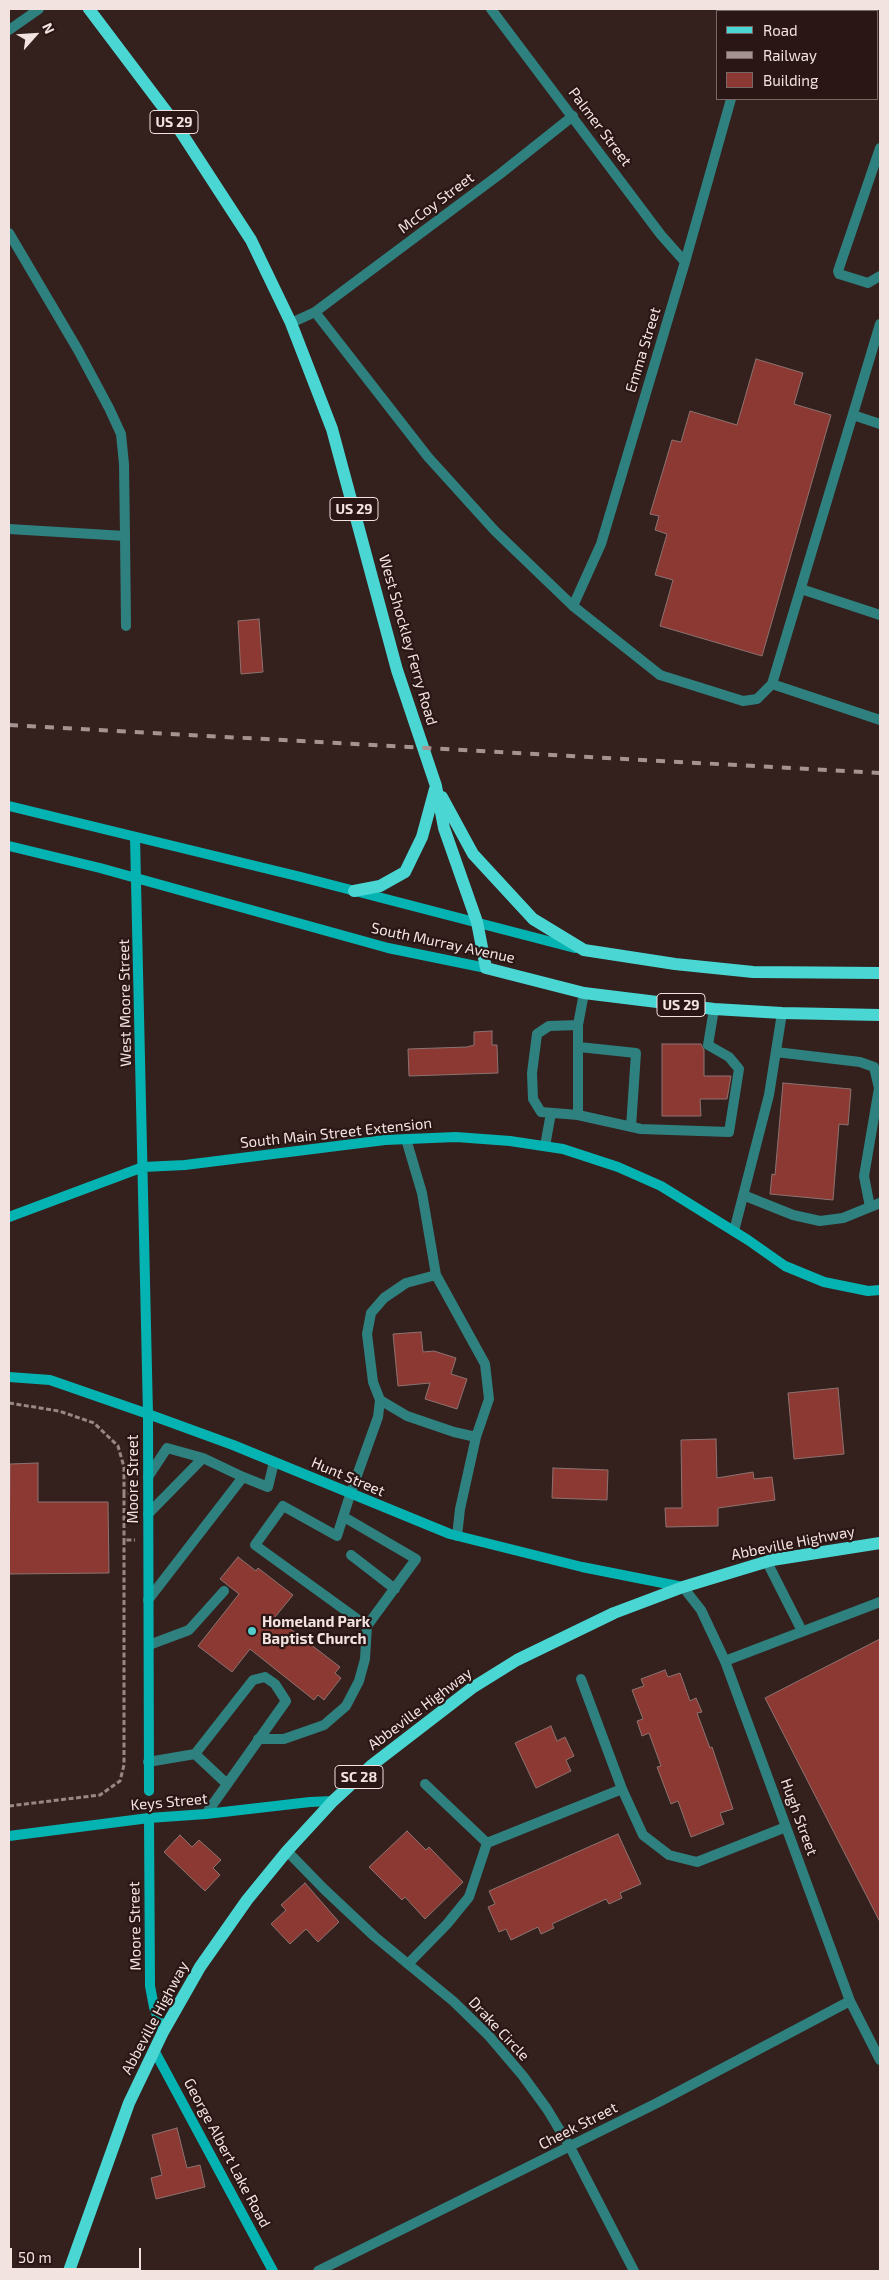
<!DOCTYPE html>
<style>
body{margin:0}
#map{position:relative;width:889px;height:2280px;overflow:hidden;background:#34201d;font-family:"Exo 2",sans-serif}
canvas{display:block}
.frame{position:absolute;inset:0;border:10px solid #f2e3e1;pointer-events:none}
.legend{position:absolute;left:716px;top:10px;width:162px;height:90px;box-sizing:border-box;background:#2a1614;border:1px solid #7a6866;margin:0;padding:6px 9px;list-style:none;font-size:15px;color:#f2e3e1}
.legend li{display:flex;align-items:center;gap:10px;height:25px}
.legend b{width:25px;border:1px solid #7a6866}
.north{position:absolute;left:10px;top:10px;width:50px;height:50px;-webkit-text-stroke:4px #2a1614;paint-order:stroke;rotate:64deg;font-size:14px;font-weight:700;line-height:20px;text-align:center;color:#f2e3e1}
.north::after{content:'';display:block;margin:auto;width:18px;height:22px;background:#f2e3e1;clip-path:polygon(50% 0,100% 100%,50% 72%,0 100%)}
.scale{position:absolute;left:10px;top:2248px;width:131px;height:22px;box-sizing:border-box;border:2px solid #f2e3e1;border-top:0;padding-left:6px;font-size:15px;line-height:18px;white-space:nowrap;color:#f2e3e1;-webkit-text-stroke:4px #2a1614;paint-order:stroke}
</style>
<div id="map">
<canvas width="889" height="2280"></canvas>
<div class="frame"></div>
<ul class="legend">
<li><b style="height:6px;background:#4ad7d4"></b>Road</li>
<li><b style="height:6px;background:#a49390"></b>Railway</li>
<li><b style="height:14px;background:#8c3933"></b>Building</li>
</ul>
<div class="north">N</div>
<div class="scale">50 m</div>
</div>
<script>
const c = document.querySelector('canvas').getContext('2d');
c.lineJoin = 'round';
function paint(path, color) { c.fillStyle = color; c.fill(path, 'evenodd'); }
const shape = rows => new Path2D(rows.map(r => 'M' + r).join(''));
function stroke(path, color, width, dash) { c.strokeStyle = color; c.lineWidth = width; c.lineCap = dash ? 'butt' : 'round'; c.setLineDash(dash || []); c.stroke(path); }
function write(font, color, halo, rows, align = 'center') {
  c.font = font + ' "Exo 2",sans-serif'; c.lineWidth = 4.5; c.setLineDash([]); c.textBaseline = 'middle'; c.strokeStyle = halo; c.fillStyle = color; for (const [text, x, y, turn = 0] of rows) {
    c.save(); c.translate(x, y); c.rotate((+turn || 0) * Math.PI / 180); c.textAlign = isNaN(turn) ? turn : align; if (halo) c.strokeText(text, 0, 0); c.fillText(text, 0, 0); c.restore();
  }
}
const building = shape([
 [756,359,803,373,794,404,831,415,762,656,660,626,673,580,655,575,667,534,655,530,659,516,650,514,672,440,681,442,690,411,737,425,756,359],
 [259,619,263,672,241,674,238,621,259,619],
 [492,1031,492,1045,497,1045,498,1073,409,1076,408,1049,467,1047,474,1045,474,1032,492,1031],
 [662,1044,701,1044,704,1050,704,1076,731,1076,727,1099,700,1099,701,1116,662,1116,662,1044],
 [783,1083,851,1089,848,1125,839,1124,833,1200,770,1194,772,1174,775,1175,783,1083],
 [421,1332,423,1352,434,1351,456,1358,451,1374,467,1379,457,1409,425,1399,430,1383,398,1386,393,1334,421,1332],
 [838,1388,844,1454,794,1459,788,1393,838,1388],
 [716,1439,717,1478,753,1472,754,1479,772,1477,775,1500,718,1508,718,1526,666,1527,665,1508,682,1508,681,1440,716,1439],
 [38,1463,38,1502,108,1502,109,1573,9,1574,10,1464,38,1463],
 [553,1468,608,1470,607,1500,552,1498,553,1468],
 [238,1557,256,1571,258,1568,293,1595,275,1617,340,1667,335,1673,341,1678,324,1700,318,1695,314,1700,250,1649,232,1672,198,1646,239,1594,220,1579,238,1557],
 [880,1639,880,1922,765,1698,880,1639],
 [665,1670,668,1677,680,1673,690,1701,696,1698,702,1712,697,1713,710,1748,712,1747,733,1809,720,1813,724,1824,691,1837,678,1801,671,1804,657,1767,661,1766,649,1733,642,1736,637,1721,643,1719,632,1690,644,1686,641,1679,665,1670],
 [551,1726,557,1741,565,1737,574,1756,566,1760,571,1771,536,1788,515,1743,551,1726],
 [407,1831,426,1850,429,1847,463,1882,425,1919,405,1897,402,1900,369,1867,407,1831],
 [618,1834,641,1884,620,1893,622,1898,609,1904,606,1899,552,1924,554,1928,541,1934,538,1927,511,1940,506,1929,499,1932,488,1907,495,1904,489,1891,618,1834],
 [180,1835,192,1847,199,1840,221,1860,213,1868,220,1875,205,1891,164,1852,180,1835],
 [305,1883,339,1922,318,1942,306,1929,290,1944,271,1924,286,1910,281,1905,305,1883],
 [177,2128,187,2168,200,2165,205,2187,156,2199,151,2178,162,2175,152,2135,177,2128]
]);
paint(building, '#8c3933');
stroke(building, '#8c7370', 1);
stroke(shape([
 [9,1403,59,1411,94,1423,118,1446,124,1467,124,1493,135,1493],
 [124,1493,124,1540],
 [9,1806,100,1795,120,1781,124,1765,124,1540,135,1540]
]), '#988784', 3, [5, 2.5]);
stroke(shape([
 [880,148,838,271,839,274,868,283,880,276],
 [880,324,772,684,880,720],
 [853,415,880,424],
 [801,589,880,615],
 [660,675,743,701,757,699,772,684],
 [578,1025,549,1026,537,1034,532,1073,533,1099,541,1112,578,1115,578,1025,584,993],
 [579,1047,636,1053,631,1127],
 [776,1052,860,1062,874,1067,879,1088,864,1176,870,1207],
 [578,1115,641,1129,729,1132,739,1069,729,1057,708,1045,714,1009],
 [406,1139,422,1193,436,1275,485,1364,489,1399,476,1437,460,1509,457,1536],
 [545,1146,551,1113],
 [743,1195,793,1215,820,1221,843,1218,880,1203],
 [734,1231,769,1095,782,1013],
 [380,1400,407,1416,454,1432,476,1437],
 [148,1477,167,1448,203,1458],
 [148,1514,203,1458,243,1477],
 [344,1517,416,1559,367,1626,255,1545,283,1506,337,1536,350,1495,378,1417,380,1400,373,1382,367,1334,371,1313,384,1298,406,1283,436,1275],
 [351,1555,395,1589],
 [767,1562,802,1631],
 [148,1600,243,1477,268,1487,274,1462],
 [149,1645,189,1630,224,1591],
 [725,1661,880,1602],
 [581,1679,622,1789],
 [258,1739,284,1739,324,1725,346,1706,359,1681,365,1659,367,1626],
 [195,1754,227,1784],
 [148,1762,195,1754,253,1680,265,1677,275,1684,286,1701,206,1814],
 [425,1784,487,1843],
 [408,1964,447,1924,469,1897,487,1843,622,1789,643,1835,669,1855,697,1862,786,1827]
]), '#2e817f', 10);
stroke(shape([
 [491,9,661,235,685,262],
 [755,11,755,9],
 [9,30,39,9],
 [9,233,78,350,109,408,121,434,124,464,125,536,9,529],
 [315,312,500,174,573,116],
 [291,323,315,312,428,457,495,531,573,606,660,675],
 [125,536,126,626],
 [573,606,601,544,685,262,731,99],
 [683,1587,701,1610,725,1661,850,2001,880,2060],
 [287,1851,324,1889,374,1936,453,2001,489,2036,523,2076,547,2109,570,2147,634,2271],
 [318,2271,657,2103,850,2001]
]), '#2e817f', 10);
stroke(shape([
 [9,806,301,877,575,948],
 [135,837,148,1414,149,1791],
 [9,846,100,868,388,948,486,968],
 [9,1217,143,1167,185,1165,385,1140,456,1137,510,1141,563,1149,618,1167,661,1186,748,1240,785,1266,824,1282,868,1291,880,1290],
 [9,1377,50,1380,148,1414,233,1445,450,1534,582,1567,683,1587],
 [149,1818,150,1986,154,2007,163,2032],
 [9,1836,149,1818,206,1814,310,1802,333,1801],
 [154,2050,273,2271]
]), '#05b4b2', 10);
stroke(shape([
 [89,9,175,123,251,240,291,323,332,429,397,670,436,786,444,828,477,922,486,968,584,993,714,1009,782,1013,880,1015],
 [442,797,473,854,533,919,584,950,675,964,753,972,880,973],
 [354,891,380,886,405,872,422,837,435,789],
 [69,2271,129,2103,163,2032,200,1967,247,1900,287,1851,333,1801,372,1765,472,1688,517,1660,614,1613,683,1587,772,1560,880,1543]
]), '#4ad7d4', 12);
stroke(shape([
 [9,725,880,773]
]), '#a49390', 4, [9, 9]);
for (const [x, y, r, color] of [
 [252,1631,5,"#53cdca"]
]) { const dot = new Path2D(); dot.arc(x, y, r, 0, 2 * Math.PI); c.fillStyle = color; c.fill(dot); stroke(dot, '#2a1614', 2); }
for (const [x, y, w] of [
 [174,122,48],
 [354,509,48],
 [681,1005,48],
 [359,1777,48]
]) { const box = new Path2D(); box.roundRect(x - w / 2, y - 11.5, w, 23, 4); c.fillStyle = '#2a1614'; c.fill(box); stroke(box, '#f2e3e1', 1); }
write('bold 14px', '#f2e3e1', null, [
 ["US 29",174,122],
 ["US 29",354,509],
 ["US 29",681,1005],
 ["SC 28",359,1777]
]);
write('15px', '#f2e3e1', '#2a1614', [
 ["Palmer Street",600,127,53],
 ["McCoy Street",436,203,-37],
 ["Emma Street",643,350,-73],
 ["West Shockley Ferry Road",408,640,74],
 ["South Murray Avenue",443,943,12],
 ["West Moore Street",125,1003,-91],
 ["South Main Street Extension",336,1133,-6],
 ["Hunt Street",348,1477,23],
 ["Moore Street",133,1479,-90],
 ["Abbeville Highway",793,1543,-11],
 ["Abbeville Highway",420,1709,-37],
 ["Keys Street",169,1802,-5],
 ["Hugh Street",799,1817,70],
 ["Moore Street",135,1926,-91],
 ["Abbeville Highway",155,2018,-62],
 ["Drake Circle",499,2029,47],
 ["Cheek Street",578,2126,-27],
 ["George Albert Lake Road",227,2153,62]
]);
write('bold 15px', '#f2e3e1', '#2a1614', [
 ["Homeland Park",262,1622],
 ["Baptist Church",262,1639]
], 'left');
</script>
